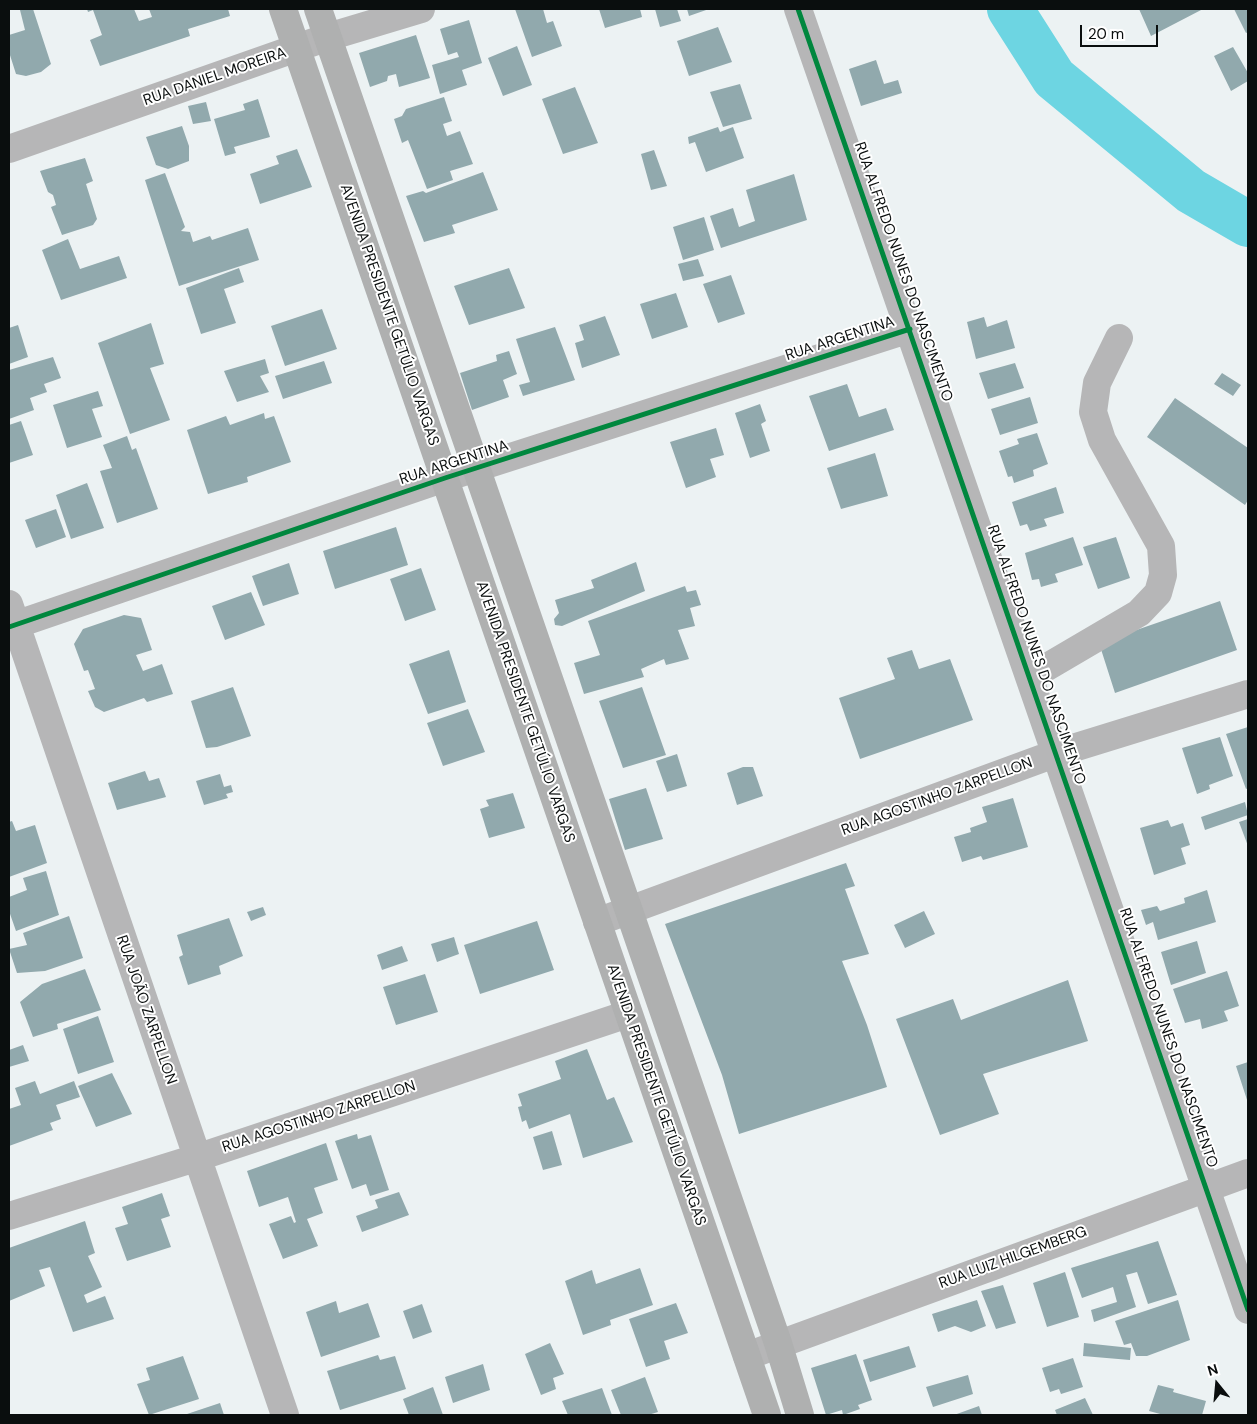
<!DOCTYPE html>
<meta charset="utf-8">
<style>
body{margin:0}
#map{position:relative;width:1257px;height:1424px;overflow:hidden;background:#ecf2f3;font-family:"DM Sans",sans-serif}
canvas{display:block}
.frame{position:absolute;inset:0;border:10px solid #0a0e0e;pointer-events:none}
.north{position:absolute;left:1192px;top:1359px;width:50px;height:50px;-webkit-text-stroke:4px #fff;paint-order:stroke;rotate:343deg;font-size:14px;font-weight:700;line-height:20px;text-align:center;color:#0a0e0e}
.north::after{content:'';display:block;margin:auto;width:18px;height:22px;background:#0a0e0e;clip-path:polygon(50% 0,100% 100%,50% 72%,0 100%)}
.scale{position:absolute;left:1080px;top:25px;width:78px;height:22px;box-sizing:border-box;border:2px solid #0a0e0e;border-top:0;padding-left:6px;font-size:15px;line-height:18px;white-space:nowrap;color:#0a0e0e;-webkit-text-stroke:4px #fff;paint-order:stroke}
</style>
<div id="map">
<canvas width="1257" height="1424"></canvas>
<div class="frame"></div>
<div class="north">N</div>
<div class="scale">20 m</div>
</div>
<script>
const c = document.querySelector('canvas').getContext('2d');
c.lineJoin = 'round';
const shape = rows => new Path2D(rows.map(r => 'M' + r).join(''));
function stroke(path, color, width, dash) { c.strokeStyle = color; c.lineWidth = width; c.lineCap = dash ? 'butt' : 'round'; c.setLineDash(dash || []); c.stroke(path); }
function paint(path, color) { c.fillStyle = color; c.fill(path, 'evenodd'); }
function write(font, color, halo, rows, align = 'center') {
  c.font = font + ' "DM Sans",sans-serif'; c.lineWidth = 4; c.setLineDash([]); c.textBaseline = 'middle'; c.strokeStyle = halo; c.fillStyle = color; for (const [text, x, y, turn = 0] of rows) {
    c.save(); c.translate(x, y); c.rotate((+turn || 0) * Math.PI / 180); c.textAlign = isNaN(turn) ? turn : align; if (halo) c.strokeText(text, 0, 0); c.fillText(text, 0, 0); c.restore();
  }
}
stroke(shape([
 [1010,9,1054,78,1191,191,1248,224]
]), '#6dd5e2', 46);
paint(shape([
 [25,9,33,9,51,64,41,72,26,76,16,74,9,52,9,35,25,30,20,10],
 [87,9,134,9,139,21,152,17,149,9,228,9,230,16,188,29,190,36,100,66,90,40,102,35,93,10,88,12],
 [515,9,543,9,547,23,553,21,562,46,532,57],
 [599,9,640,9,642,17,605,28],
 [655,9,677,9,681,21,660,27],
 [687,9,709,9,689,16],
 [1139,9,1203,9,1151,36],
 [1234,9,1248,9,1248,32,1246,33],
 [469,20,482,63,462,70,467,85,440,94,432,65,459,57,457,52,448,55,440,29],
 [718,27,732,62,689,76,677,41],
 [416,35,430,78,399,87,396,74,388,76,387,81,370,87,359,53],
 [517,46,532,85,503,96,488,58],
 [1233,47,1248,73,1248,81,1231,91,1214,56],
 [876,60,884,84,898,80,902,93,861,106,849,69],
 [740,84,752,119,723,127,710,92],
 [575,87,598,143,563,154,542,99],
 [444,97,452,121,443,124,447,136,460,131,473,164,450,171,453,180,427,189,408,140,402,143,394,119,402,116,406,109],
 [258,99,270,137,234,147,236,153,225,156,214,119,245,110,243,104],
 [206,102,211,121,193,124,188,106],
 [182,126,189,146,189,161,168,169,156,165,146,137],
 [718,127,720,132,733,127,744,158,706,172,695,142,689,144,688,137],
 [297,149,312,187,260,204,250,174,279,164,276,156],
 [654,150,667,186,651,190,641,154],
 [85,158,93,181,86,184,97,219,93,225,62,235,51,207,56,205,53,195,48,192,40,171],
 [483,172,498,210,452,225,455,233,424,242,406,196,423,191,426,193],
 [165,173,185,227,181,231,190,232,193,242,210,236,212,240,248,228,259,260,179,286,145,180],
 [794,174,807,220,721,248,710,216,733,208,739,227,755,221,746,190],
 [704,217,714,250,683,260,673,227],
 [68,239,80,269,119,256,127,278,61,300,42,250],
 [698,259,704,276,683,281,678,264],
 [239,268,244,282,224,289,236,323,201,334,186,288],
 [509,268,525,308,469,325,454,286],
 [731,275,745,314,718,323,703,284],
 [676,293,688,327,652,339,640,304],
 [322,309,337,349,285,366,271,326],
 [605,316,620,355,582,368,575,343,584,340,579,325],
 [984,317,987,327,1007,320,1015,348,976,359,967,322],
 [151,323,164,364,150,368,170,420,130,434,98,343],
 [18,325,28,357,9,364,9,328],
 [555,327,575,380,523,396,519,385,530,382,516,339],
 [509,351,517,374,503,380,509,397,472,410,460,373,497,361,496,355],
 [53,357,61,378,44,384,47,392,30,398,34,410,9,419,9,370],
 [265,359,269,373,260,376,269,392,237,402,224,371],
 [324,361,332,383,283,399,275,376],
 [1015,363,1024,388,988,399,979,373],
 [1222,373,1241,385,1233,396,1214,384],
 [847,384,859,417,886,408,894,430,829,451,809,396],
 [98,391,103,406,92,409,102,437,67,448,53,405],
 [1030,397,1038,423,1000,435,991,409],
 [1175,398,1248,448,1248,500,1245,505,1147,437],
 [760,404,766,421,761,424,770,451,750,458,735,413],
 [264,413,265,419,274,416,291,462,247,477,248,482,208,494,187,430,226,416,230,425],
 [21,421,33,455,9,463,9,425],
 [716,428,724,455,710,459,716,477,686,488,670,442],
 [1037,433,1048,464,1033,470,1034,476,1014,483,1012,476,1008,477,999,451,1019,444,1017,439],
 [127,436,132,450,136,448,158,509,117,523,100,471,112,468,103,445],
 [875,453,888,496,841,509,827,468],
 [87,483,104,528,71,539,56,495],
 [1056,487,1064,513,1044,519,1047,526,1030,531,1027,524,1020,526,1012,502],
 [56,509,66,537,36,548,25,520],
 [396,527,408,565,335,589,323,551],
 [1073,537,1083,565,1055,574,1058,582,1041,587,1039,579,1032,580,1025,553],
 [1116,537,1130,578,1098,589,1083,547],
 [636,562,645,591,562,626,555,625,554,619,559,613,555,600,594,588,591,580],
 [289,563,299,594,263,606,252,576],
 [421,568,436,610,405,621,390,579],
 [685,586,687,592,696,590,701,605,690,608,695,626,678,630,689,659,666,665,664,659,641,669,644,677,584,694,574,663,600,655,588,621],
 [251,592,265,625,225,640,212,606],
 [1220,601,1237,650,1115,693,1099,643],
 [124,615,141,618,152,650,136,655,143,671,162,664,173,694,147,702,144,698,104,712,95,707,88,691,95,689,88,670,84,671,74,644,83,629],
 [449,650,466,702,428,714,409,664],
 [912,650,919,669,950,659,973,720,860,759,839,698,895,679,887,658],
 [233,687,251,736,217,747,206,748,191,701],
 [642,687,666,755,623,768,599,701],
 [468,709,485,752,443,766,427,723],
 [1248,727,1248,788,1246,789,1226,734],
 [1220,737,1233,776,1209,785,1210,789,1197,794,1182,748],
 [677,754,687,786,667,792,656,761],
 [743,767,753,767,763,796,737,805,727,773],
 [145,771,149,781,159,778,166,797,117,810,108,783],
 [220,774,224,787,231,785,233,792,226,794,228,798,204,805,196,781],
 [646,788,663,839,625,850,609,799],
 [513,793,525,828,489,838,480,809,489,806,486,800],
 [1013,798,1028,847,983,860,981,856,962,862,954,837,971,832,970,828,987,822,982,807],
 [1245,802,1248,815,1205,830,1201,817],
 [1248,819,1248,846,1239,822],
 [1168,820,1171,827,1183,823,1190,845,1181,848,1186,864,1154,875,1140,828],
 [12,821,16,831,35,825,47,863,9,877,9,822],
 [846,863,855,886,845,889,869,954,842,961,867,1025,887,1087,739,1134,722,1075,665,924],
 [46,871,59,915,16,931,9,911,9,897,27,890,23,878],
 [1207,890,1216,922,1158,940,1153,922,1146,925,1141,910,1157,906,1160,911,1185,903,1184,898],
 [263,907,266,915,251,921,247,912],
 [924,911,935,934,905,948,894,925],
 [69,916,83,958,45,971,17,973,9,949,27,945,23,933],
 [229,918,243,956,219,966,221,974,188,985,179,957,183,955,177,935],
 [537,921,554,970,480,994,464,945],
 [454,937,459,954,437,962,431,944],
 [1197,941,1206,973,1171,985,1161,952],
 [402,946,408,961,382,970,377,955],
 [85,969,101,1010,57,1024,58,1029,33,1037,20,1002,42,984],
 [1227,971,1239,1006,1224,1011,1228,1021,1202,1029,1200,1019,1185,1023,1173,989],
 [425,974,438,1012,396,1025,383,987],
 [1068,980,1088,1041,983,1074,999,1114,940,1135,896,1019,953,999,961,1020],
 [98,1016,114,1062,78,1074,63,1029],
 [23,1045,29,1061,9,1067,9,1050],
 [587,1049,607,1100,614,1097,633,1142,583,1158,570,1114,529,1129,526,1120,522,1122,518,1107,522,1106,518,1094,561,1079,555,1061],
 [1248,1062,1248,1103,1236,1066],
 [112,1073,132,1114,96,1127,78,1086],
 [35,1081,40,1094,74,1081,80,1097,56,1105,61,1119,50,1123,53,1130,9,1146,9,1109,21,1105,15,1088],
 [552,1131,562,1165,543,1170,533,1137],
 [357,1134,358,1139,371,1135,389,1190,370,1196,366,1184,352,1189,335,1141],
 [326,1143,338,1180,314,1188,323,1213,307,1219,318,1246,283,1259,269,1224,291,1216,294,1223,296,1222,288,1197,259,1207,247,1171],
 [399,1192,409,1215,362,1232,356,1216,378,1208,375,1200],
 [162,1193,170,1216,161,1219,171,1247,127,1261,115,1228,128,1224,122,1207],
 [85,1221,95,1253,88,1256,102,1287,84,1295,87,1303,105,1296,114,1319,73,1332,50,1267,39,1270,45,1286,9,1301,9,1248],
 [1158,1241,1177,1295,1148,1304,1137,1272,1126,1275,1136,1307,1094,1322,1091,1310,1117,1302,1113,1287,1082,1298,1071,1268],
 [640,1268,653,1305,610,1320,611,1325,583,1335,565,1281,592,1270,596,1284],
 [1065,1272,1079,1317,1047,1327,1033,1283],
 [1003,1285,1016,1323,996,1329,981,1291],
 [977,1300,986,1326,971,1332,955,1326,938,1332,932,1314],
 [1178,1300,1190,1340,1147,1356,1136,1356,1131,1343,1124,1345,1115,1321],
 [336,1301,339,1313,368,1303,380,1337,321,1357,306,1312],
 [676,1303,688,1333,664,1341,670,1359,646,1367,629,1319],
 [422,1304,432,1332,413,1339,403,1311],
 [550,1343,564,1374,553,1378,556,1389,541,1395,525,1354],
 [1084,1343,1131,1348,1130,1360,1083,1356],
 [909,1346,916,1367,870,1382,863,1360],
 [856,1354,872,1400,858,1405,860,1409,843,1415,842,1410,826,1415,811,1368],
 [378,1355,380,1360,395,1356,406,1389,340,1410,327,1371],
 [183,1356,199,1399,149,1415,137,1384,150,1380,146,1368],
 [1073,1358,1083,1387,1061,1394,1059,1389,1050,1392,1042,1368],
 [483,1364,490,1390,453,1403,445,1377],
 [968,1375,973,1394,933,1407,926,1387],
 [645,1377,658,1412,648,1415,621,1415,611,1390],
 [1158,1385,1174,1389,1173,1392,1206,1401,1202,1415,1164,1415,1149,1411],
 [433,1387,443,1415,409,1415,403,1399],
 [602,1388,612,1415,568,1415,562,1401],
 [1085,1398,1093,1415,1057,1415,1055,1410],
 [220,1403,224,1415,184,1415],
 [979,1406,982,1415,954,1415]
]), '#91a9ad');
stroke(shape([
 [798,9,1248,1310],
 [9,149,328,37,421,9],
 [9,604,285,1415],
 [9,627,445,478,910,329],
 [1030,677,1139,613,1158,593,1163,575,1161,546,1102,440,1093,412,1097,383,1119,338],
 [597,922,1057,753,1248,694],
 [9,1216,196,1158,628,1014],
 [747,1356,1248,1173]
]), '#b6b6b7', 28);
stroke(shape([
 [283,9,767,1415],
 [318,9,778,1343,800,1415]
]), '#afb0b0', 28);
stroke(shape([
 [798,9,1248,1310],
 [9,627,445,478,910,329]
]), '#00873e', 5);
write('15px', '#0a0e0e', '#fff', [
 ["RUA DANIEL MOREIRA",215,77,-19],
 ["RUA ALFREDO NUNES DO NASCIMENTO",903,272,71],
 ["AVENIDA PRESIDENTE GETÚLIO VARGAS",389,315,71],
 ["RUA ARGENTINA",840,339,-18],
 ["RUA ARGENTINA",454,463,-18],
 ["RUA ALFREDO NUNES DO NASCIMENTO",1036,655,71],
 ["AVENIDA PRESIDENTE GETÚLIO VARGAS",525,712,71],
 ["RUA AGOSTINHO ZARPELLON",937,797,-20],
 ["RUA JOÃO ZARPELLON",146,1010,71],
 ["RUA ALFREDO NUNES DO NASCIMENTO",1168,1038,71],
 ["AVENIDA PRESIDENTE GETÚLIO VARGAS",656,1095,71],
 ["RUA AGOSTINHO ZARPELLON",319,1117,-18],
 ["RUA LUIZ HILGEMBERG",1013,1258,-20]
]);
</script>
